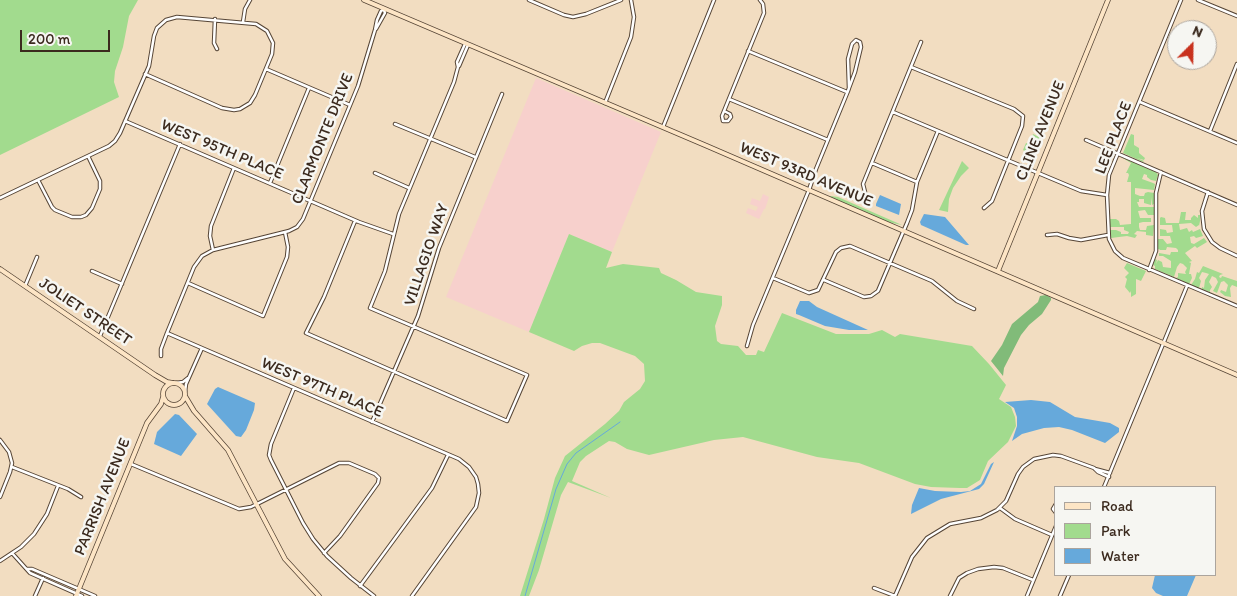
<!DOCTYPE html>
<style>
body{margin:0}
#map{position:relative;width:1237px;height:596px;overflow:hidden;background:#f2ddc1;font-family:Itim,sans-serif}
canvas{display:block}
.legend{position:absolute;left:1054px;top:486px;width:162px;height:90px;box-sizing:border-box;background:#f6f6f2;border:1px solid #aba49d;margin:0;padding:6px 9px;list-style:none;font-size:15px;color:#3b2a1e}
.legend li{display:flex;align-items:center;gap:10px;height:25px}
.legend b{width:25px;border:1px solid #aba49d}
.north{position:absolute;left:1167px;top:20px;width:50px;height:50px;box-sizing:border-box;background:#f6f6f2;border:1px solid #aba49d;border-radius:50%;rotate:23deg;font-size:14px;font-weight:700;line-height:20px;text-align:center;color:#3b2a1e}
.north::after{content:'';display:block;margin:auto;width:18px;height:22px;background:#c8321e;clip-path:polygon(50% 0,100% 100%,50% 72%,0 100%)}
.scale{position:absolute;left:20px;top:30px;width:90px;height:22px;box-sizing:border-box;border:2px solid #3b2a1e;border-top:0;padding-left:6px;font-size:15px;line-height:18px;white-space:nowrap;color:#3b2a1e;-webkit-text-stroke:4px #f6f6f2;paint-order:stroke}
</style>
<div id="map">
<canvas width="1237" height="596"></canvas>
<ul class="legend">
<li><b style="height:6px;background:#fde5c5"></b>Road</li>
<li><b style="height:14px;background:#a2db8e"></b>Park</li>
<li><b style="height:14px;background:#66a9db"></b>Water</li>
</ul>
<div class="north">N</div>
<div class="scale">200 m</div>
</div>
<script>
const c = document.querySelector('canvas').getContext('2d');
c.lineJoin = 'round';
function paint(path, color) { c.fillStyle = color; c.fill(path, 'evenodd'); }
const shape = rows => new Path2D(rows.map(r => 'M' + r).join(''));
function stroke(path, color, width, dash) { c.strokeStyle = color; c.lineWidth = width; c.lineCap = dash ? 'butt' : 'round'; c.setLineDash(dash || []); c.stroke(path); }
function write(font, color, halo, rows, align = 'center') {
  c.font = font + ' Itim,sans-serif'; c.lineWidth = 5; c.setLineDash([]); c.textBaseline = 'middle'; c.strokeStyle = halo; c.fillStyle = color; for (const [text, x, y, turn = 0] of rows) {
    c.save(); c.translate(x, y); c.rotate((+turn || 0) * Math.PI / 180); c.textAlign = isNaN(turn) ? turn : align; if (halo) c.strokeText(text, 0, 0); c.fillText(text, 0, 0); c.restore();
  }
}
paint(shape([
 [536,78,661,132,612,252,569,234,529,332,446,297],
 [763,194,769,197,765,209,764,209,759,219,746,213,748,208,756,211,758,207,750,204,752,198,760,201]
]), '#f7d0cc');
paint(shape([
 [0,0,138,0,129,16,123,47,115,71,114,82,119,97,0,155],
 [1033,134,1041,138,1030,163,1023,160,1025,158,1026,158,1027,155,1025,154,1026,152,1023,150,1026,143,1029,144,1030,142,1033,143,1031,140],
 [1131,134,1134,135,1134,145,1139,148,1139,153,1145,158,1144,160,1137,158,1144,161,1143,162,1123,153],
 [1121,157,1156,172,1158,175,1156,181,1151,180,1147,177,1147,175,1144,174,1142,179,1153,183,1152,188,1153,183,1155,184,1154,190,1135,188,1135,194,1140,196,1144,196,1145,193,1148,192,1154,193,1154,204,1152,205,1152,197,1151,205,1144,203,1144,199,1139,199,1139,202,1137,202,1139,207,1154,207,1154,215,1148,215,1145,210,1138,211,1140,218,1151,218,1151,222,1143,222,1139,223,1139,227,1140,230,1146,230,1147,226,1154,225,1153,236,1146,235,1146,232,1137,231,1134,234,1137,235,1135,238,1127,236,1111,238,1110,230,1116,230,1121,232,1121,234,1128,234,1129,232,1124,230,1124,227,1110,227,1110,219,1116,219,1119,221,1120,225,1131,224,1131,182,1127,182,1129,175,1128,173,1126,173,1131,163],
 [962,161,969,168,961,176,953,188,949,199,948,212,939,210],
 [831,196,838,197,902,225,888,222,830,197],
 [1181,212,1186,212,1185,220,1191,220,1191,218,1194,215,1198,218,1198,215,1200,215,1200,226,1199,221,1199,225,1196,227,1191,223,1179,224,1180,230,1187,228,1189,232,1192,230,1193,232,1200,229,1203,236,1196,238,1194,236,1190,237,1191,243,1194,244,1204,238,1207,242,1197,248,1195,246,1185,253,1192,261,1189,262,1191,263,1189,274,1191,274,1192,278,1189,284,1176,278,1178,277,1178,273,1186,274,1185,272,1187,268,1183,264,1180,263,1177,267,1174,277,1155,269,1155,266,1153,265,1155,259,1157,260,1156,264,1158,260,1162,262,1163,267,1171,268,1171,261,1163,256,1159,256,1159,253,1170,255,1171,252,1178,252,1178,250,1176,248,1167,247,1166,250,1160,250,1159,249,1157,250,1158,239,1163,239,1167,244,1172,243,1170,236,1160,236,1160,229,1166,230,1167,233,1173,232,1172,225,1160,225,1160,218,1161,217,1165,218,1166,223,1179,223],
 [569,234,612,252,606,268,623,264,659,268,661,273,676,280,696,292,722,296,722,305,715,326,717,341,721,344,738,346,746,355,756,355,758,350,764,352,782,313,836,334,869,334,882,330,895,337,900,334,972,346,989,364,1006,385,999,399,1011,407,1015,417,1016,426,1008,442,988,461,980,480,967,488,960,488,931,487,915,484,859,463,817,457,743,437,714,440,649,455,627,449,615,442,609,441,586,456,580,462,572,481,611,498,568,482,561,495,539,570,529,596,520,596,544,519,555,478,565,456,605,424,619,411,624,402,640,389,645,381,644,364,635,356,600,343,592,343,582,346,574,351,529,332],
 [1127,263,1146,271,1141,281,1136,279,1136,294,1131,297,1131,291,1130,293,1125,287,1127,279,1125,277,1129,273,1124,268],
 [1203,266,1223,274,1220,275,1219,277,1221,278,1222,276,1237,281,1237,287,1232,285,1230,288,1231,297,1225,296,1220,292,1221,290,1226,292,1228,285,1224,281,1221,282,1217,293,1213,291,1218,282,1216,278,1212,276,1209,282,1212,287,1210,290,1210,292,1202,289,1202,287,1204,288,1205,280,1209,274,1206,273,1202,272,1199,278,1201,281,1199,288,1191,285,1195,279,1197,272,1199,273]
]), '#a2db8e');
paint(shape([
 [1046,295,1051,298,1051,300,1042,314,1029,325,1021,335,1004,368,1003,376,991,361,1002,345,1012,324,1038,302,1040,296]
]), '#81bb79');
paint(shape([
 [880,195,901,204,899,215,876,206,876,204],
 [924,214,945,217,969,245,966,245,921,225,920,222],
 [800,301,809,301,817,307,868,330,849,330,825,326,799,315,796,314,796,310],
 [218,387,255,403,254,410,246,430,241,437,236,436,207,404,215,389],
 [1031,400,1050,402,1075,417,1110,423,1119,428,1119,432,1105,443,1072,430,1059,427,1044,428,1022,434,1012,441,1017,426,1017,417,1014,408,1005,402],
 [175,414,179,415,197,434,181,456,154,444,157,432],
 [994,462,984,484,979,489,941,499,911,514,912,505,919,488,935,491,961,492,970,491,981,484,991,464],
 [1155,575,1196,575,1187,596,1163,596,1156,593,1152,588]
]), '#66a9db');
stroke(shape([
 [525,596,556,489,567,464,576,453,620,422]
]), '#66a9db', 1);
const street = shape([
 [529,0,564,15,573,17,586,14,621,0],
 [1181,0,1109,175,1107,195,1109,239,1115,251,1123,258,1237,306],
 [1198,0,1237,16],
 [215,19,214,43,217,49],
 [243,22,245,9,250,0],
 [376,29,385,13,384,10],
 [748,51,847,92],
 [459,66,468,45],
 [911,67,1014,109,1023,116,1022,126,992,201,984,208],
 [266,69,350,105],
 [729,99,828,140],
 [1140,102,1237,143],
 [605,103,631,37,634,17,631,0],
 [724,111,730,114,731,117,728,121,723,121,722,116,764,13,763,4,760,0],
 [893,112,1081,191,1107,195],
 [125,121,359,222,393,234],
 [395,124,475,157],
 [663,127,714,0],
 [1210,131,1237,64],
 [1086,140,1237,205],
 [872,163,917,182],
 [375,173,409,188],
 [38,180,52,207,55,210,72,217,81,217,86,215,92,208,100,189,100,181,88,156],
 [270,183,309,88],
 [865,192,863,184,921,42],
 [1208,192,1202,211,1204,229,1212,242,1220,248,1237,256],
 [0,198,109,146,115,141,120,133,149,66,154,36,157,28,166,20,177,17,256,24,267,31,273,43,272,54,255,95,250,103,240,109,234,110,222,108,145,74],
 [355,221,324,297,306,333,507,421,527,375,370,308,385,271,399,214,454,82,458,67,457,62,465,44],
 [1047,235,1057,234,1069,238,1081,240,1108,235],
 [213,250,210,236,211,226,234,168],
 [1149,270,1156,251,1156,193,1161,172],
 [92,271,122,284],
 [773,278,809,293,818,290,836,252,841,248,850,246,932,281,957,301,974,309],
 [824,280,864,297,871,296,878,291,907,223,912,210,917,182,938,131],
 [188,283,263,316,287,257,288,247,285,232],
 [25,286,37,257],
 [167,333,459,459,469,467,476,477,478,484,479,493,476,507,412,596],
 [100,336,180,144],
 [747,346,753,325,809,190,816,169,848,91,849,88,855,72,861,47,860,42,856,40,852,44,848,59,849,88],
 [161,356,161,349,167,333,194,267,202,256,213,250,289,231,297,227,303,219,358,86,375,30,377,20,381,11,384,9],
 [176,383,183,382,188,378],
 [294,388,271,444,269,455,271,460,303,523,313,539,327,556,351,578,374,596],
 [185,392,186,384,202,348],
 [372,422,418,316,439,248,502,94],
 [0,440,9,452,12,463,10,472,0,497],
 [131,464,239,509,251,507,339,463,349,463,375,474,379,478,378,483,340,536,324,553],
 [12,467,68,489,81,497],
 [1095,469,1110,473],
 [1104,487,1187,286],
 [1056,504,1053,509,1056,513],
 [1000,508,1015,519,1052,535],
 [12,553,30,573,82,596],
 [0,561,21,547,34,534,47,514,58,486],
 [27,569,32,569,95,596],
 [360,586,432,488,448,455],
 [874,588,895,596],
 [35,596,43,578],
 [895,596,912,557,927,538,950,524,981,518,997,510,1006,501,1018,474,1023,467,1034,459,1053,455,1061,456,1094,468,1098,472,1109,477],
 [950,596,959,578,967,573,978,569,994,567,1003,568,1033,580],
 [1027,596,1056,526],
 [1060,596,1069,575]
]);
const secondary = shape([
 [364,0,707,146,1237,375],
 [0,269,155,375,167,382,173,383],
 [998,271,1108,0],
 '163 394a11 11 0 1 1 22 0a11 11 0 1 1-22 0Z',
 [185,396,194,411,228,450,285,559,319,596],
 [76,596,147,423,161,404,163,397]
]);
stroke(street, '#564536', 4.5);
stroke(secondary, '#564536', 5.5);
stroke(street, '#fff', 2.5);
stroke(secondary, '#fde5c5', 4);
write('16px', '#3b2a1e', '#f6f6f2', [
 ["CLINE AVENUE",1041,131,-68],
 ["LEE PLACE",1114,138,-69],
 ["CLARMONTE DRIVE",323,139,-68],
 ["WEST 95TH PLACE",222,150,23],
 ["WEST 93RD AVENUE",806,175,23],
 ["VILLAGIO WAY",427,255,-71],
 ["JOLIET STREET",85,312,34],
 ["WEST 97TH PLACE",322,388,23],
 ["PARRISH AVENUE",103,497,-68]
]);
</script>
